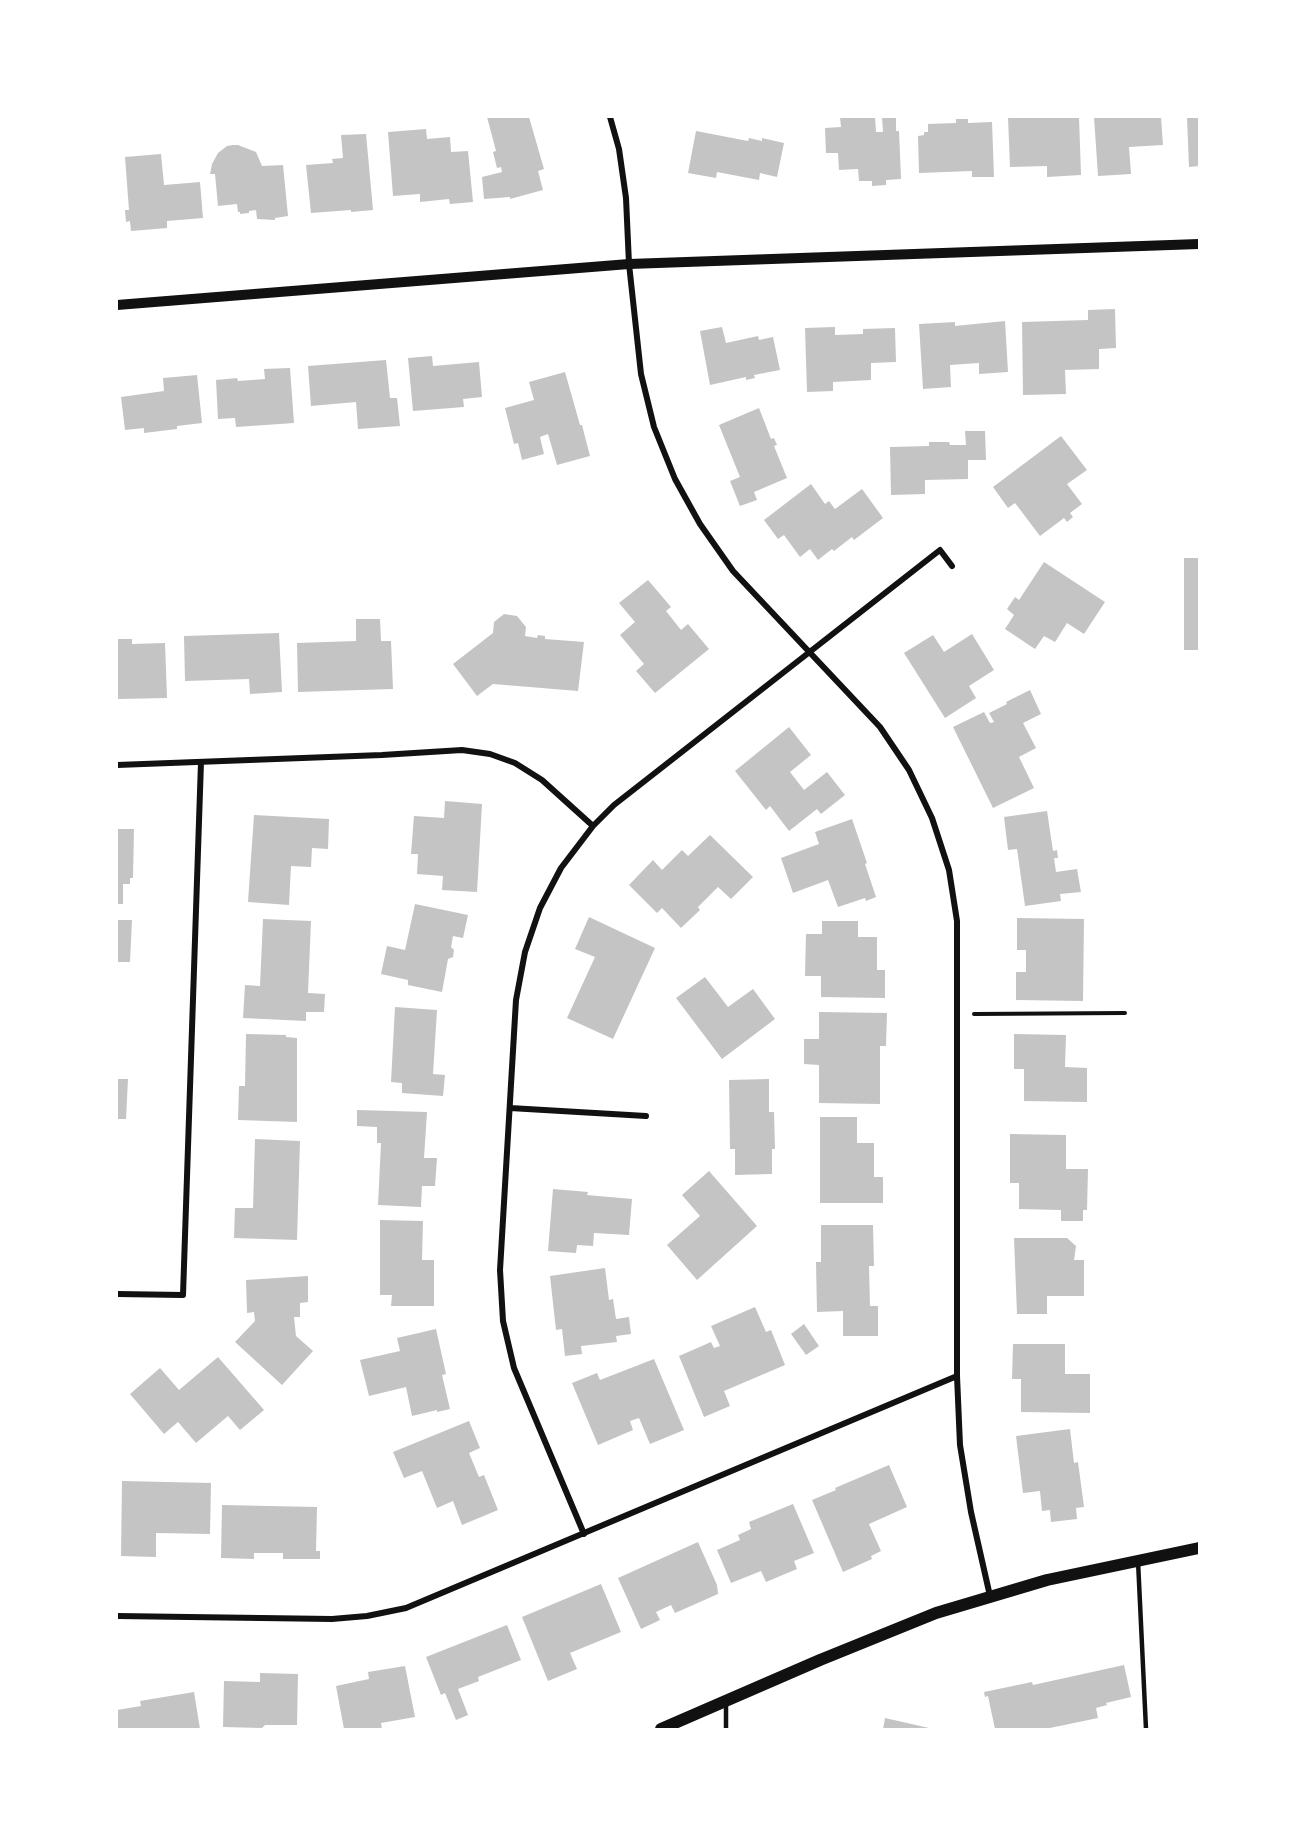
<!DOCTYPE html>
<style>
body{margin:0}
#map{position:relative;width:1316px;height:1846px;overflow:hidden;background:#fff;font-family:Rubik,sans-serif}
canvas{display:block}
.frame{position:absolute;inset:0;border:118px solid #fff;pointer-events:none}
</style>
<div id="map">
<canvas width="1316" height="1846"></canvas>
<div class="frame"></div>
</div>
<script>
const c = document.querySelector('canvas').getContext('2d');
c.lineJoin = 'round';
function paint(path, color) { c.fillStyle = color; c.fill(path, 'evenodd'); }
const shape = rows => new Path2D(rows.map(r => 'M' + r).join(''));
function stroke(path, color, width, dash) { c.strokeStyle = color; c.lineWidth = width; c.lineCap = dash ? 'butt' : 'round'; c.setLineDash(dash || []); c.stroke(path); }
paint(shape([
 [487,117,529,117,544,169,538,171,543,190,510,199,510,197,484,199,482,177,502,172,501,167,497,168,493,152,496,151],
 [840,117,875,117,876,132,883,132,882,117,896,117,896,131,899,131,901,179,886,180,886,185,872,186,872,181,859,181,858,169,839,170,838,153,826,153,825,128,841,127],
 [1008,117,1079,117,1081,175,1047,177,1047,166,1010,167],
 [1094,117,1161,117,1163,145,1129,147,1131,174,1098,176],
 [1187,117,1199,117,1199,166,1189,167],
 [956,119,968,119,968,123,992,122,994,177,972,177,972,171,919,173,918,136,924,135,924,132,928,132,928,124,956,123],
 [426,129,427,139,450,137,451,152,468,151,473,202,450,204,449,199,420,202,420,194,393,196,388,132],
 [696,131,748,141,749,138,762,141,762,138,784,143,777,177,760,173,759,180,717,172,716,178,688,173],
 [366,134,373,210,351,212,351,210,311,213,306,165,333,163,332,159,343,158,341,135],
 [233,145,238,145,256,152,262,166,283,165,288,216,275,218,275,220,257,219,256,210,249,211,249,213,240,214,240,212,238,212,237,204,218,206,215,174,210,174,212,164,218,153,227,146],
 [161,154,164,185,200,182,203,218,167,221,167,228,131,231,130,221,126,222,125,210,129,210,125,157],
 [1115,309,1116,348,1099,349,1099,369,1065,370,1066,394,1023,395,1022,322,1088,320,1088,310],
 [1005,321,1008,372,979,374,979,363,950,365,951,387,923,389,919,324,955,322,955,326],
 [722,327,726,343,758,336,759,340,773,337,780,370,754,375,755,378,746,380,746,377,710,385,700,331],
 [835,327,835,335,863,334,863,329,895,328,896,362,871,363,871,380,833,382,833,391,807,392,805,328],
 [432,356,433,366,479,362,482,397,463,399,464,407,413,411,408,358],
 [386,360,390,398,397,398,400,426,358,429,356,402,311,406,308,366],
 [290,368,294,423,236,427,235,418,218,419,216,380,237,378,238,381,265,379,264,369],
 [565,372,580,425,582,425,590,456,557,465,548,434,540,437,544,454,522,460,518,443,514,444,505,408,534,400,529,382],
 [197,375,202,423,177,426,177,429,144,433,144,428,125,430,121,397,164,391,163,378],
 [759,408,771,439,774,438,777,445,774,446,787,478,754,492,757,500,740,506,730,481,740,477,719,425],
 [965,431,985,431,986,460,968,460,968,479,925,480,925,494,891,495,890,447,929,446,929,442,949,442,950,445,966,445],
 [1061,436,1087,470,1067,484,1082,504,1070,513,1073,517,1067,522,1064,518,1040,536,1015,503,1008,508,993,487],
 [811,484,825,504,829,501,835,509,862,489,883,518,854,540,852,537,834,551,832,549,818,560,810,549,800,557,784,535,778,539,764,520],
 [1184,558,1199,558,1199,650,1184,650],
 [1044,562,1105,602,1084,634,1067,623,1055,642,1044,636,1035,649,1005,629,1014,615,1007,609,1015,597,1019,600],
 [648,580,671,607,666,611,681,630,688,624,709,649,655,693,636,671,644,664,620,635,635,622,619,603],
 [504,614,517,616,526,627,525,636,537,638,538,635,545,636,545,639,584,642,578,691,493,684,477,696,453,664,493,633,494,622],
 [356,619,380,619,381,641,391,641,393,689,298,692,297,643,356,641],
 [279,633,282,692,250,694,249,679,185,681,184,636],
 [972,634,994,670,969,686,976,698,945,718,904,653,933,635,944,652],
 [117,639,132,639,132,644,165,643,167,698,117,699],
 [1030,690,1041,714,1023,723,1036,748,1019,757,1034,788,993,808,953,727,984,712,990,723,994,722,989,713,1007,704,1006,702],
 [789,727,811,755,790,772,804,790,827,772,845,795,821,814,817,809,789,831,770,806,766,810,735,771],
 [445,801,482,804,477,892,442,890,443,876,417,874,418,854,411,854,414,816,444,818],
 [1047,811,1053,851,1057,850,1058,858,1054,858,1056,872,1077,869,1081,892,1060,894,1061,901,1025,906,1017,849,1008,850,1004,817],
 [254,815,329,819,328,849,312,848,311,867,291,866,289,905,248,902],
 [852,819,867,863,865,864,876,897,866,901,865,898,838,907,828,880,793,893,781,858,819,844,815,832],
 [117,829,134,829,133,878,130,878,130,884,123,884,123,904,117,904],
 [710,835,753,877,731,899,718,887,698,907,700,910,681,928,662,908,657,913,629,885,653,860,662,870,682,850,688,856],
 [415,904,468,915,463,938,453,936,451,947,454,950,453,957,448,959,442,992,408,985,408,980,381,974,387,946,405,950],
 [589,917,655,948,613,1039,567,1018,595,957,575,949],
 [1017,918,1084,919,1083,1001,1016,1000,1016,972,1026,972,1026,950,1017,950],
 [263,919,311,921,308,993,325,994,324,1012,306,1012,306,1021,243,1018,245,985,260,986],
 [117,920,132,920,130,962,117,962],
 [822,921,858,921,858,937,877,937,877,970,885,970,885,998,821,997,821,976,805,976,806,934,822,934],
 [705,977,728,1007,753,989,775,1019,722,1059,676,998],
 [395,1007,437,1010,433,1074,445,1075,443,1096,402,1093,402,1083,391,1082],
 [819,1012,887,1013,886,1046,880,1046,880,1104,819,1103,819,1065,804,1064,804,1039,819,1039],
 [246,1034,286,1035,286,1037,297,1038,297,1122,238,1120,239,1086,245,1086],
 [1014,1034,1066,1035,1065,1067,1087,1068,1087,1102,1024,1101,1024,1069,1014,1069],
 [117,1079,128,1079,126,1119,117,1119],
 [769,1079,769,1112,774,1112,775,1149,772,1149,772,1174,735,1175,735,1149,730,1149,729,1080],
 [357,1110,427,1112,424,1158,437,1158,435,1186,422,1186,421,1207,378,1205,381,1143,377,1143,377,1127,357,1126],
 [820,1117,857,1117,857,1143,874,1143,874,1177,883,1177,883,1203,820,1203],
 [1010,1134,1066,1135,1066,1169,1088,1169,1087,1210,1083,1210,1083,1221,1061,1221,1061,1210,1019,1209,1019,1183,1010,1183],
 [255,1139,300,1141,297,1240,234,1238,235,1208,253,1208],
 [709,1171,757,1226,697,1280,667,1245,700,1216,682,1195],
 [553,1189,588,1192,587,1195,632,1199,629,1235,594,1233,593,1246,577,1245,576,1253,548,1251],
 [380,1220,423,1221,422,1260,434,1260,434,1306,391,1306,392,1295,380,1295],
 [821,1225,873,1225,874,1266,869,1266,870,1306,878,1306,878,1336,843,1336,843,1311,817,1312,816,1262,821,1262],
 [1014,1238,1067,1238,1076,1246,1074,1260,1084,1260,1084,1296,1047,1296,1047,1314,1017,1314],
 [605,1268,609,1300,613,1299,616,1319,629,1317,631,1334,616,1336,617,1342,581,1346,582,1354,565,1356,562,1329,556,1330,550,1276],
 [308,1276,308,1302,300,1303,300,1317,294,1317,296,1336,313,1351,282,1385,235,1342,255,1321,254,1312,247,1313,246,1280],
 [755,1307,766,1332,771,1330,785,1365,724,1391,730,1406,704,1417,679,1356,711,1342,714,1348,720,1346,711,1326],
 [804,1324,819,1346,806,1355,791,1334],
 [436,1329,446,1374,442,1375,450,1409,437,1412,437,1410,412,1416,406,1387,369,1396,360,1360,400,1351,397,1338],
 [1013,1344,1065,1344,1065,1374,1090,1374,1090,1413,1021,1412,1021,1379,1012,1379],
 [218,1357,264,1410,240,1430,228,1416,196,1443,178,1422,164,1434,130,1394,160,1368,179,1390],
 [654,1359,684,1430,650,1444,639,1418,630,1421,633,1430,598,1445,572,1383,597,1373,600,1380],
 [469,1421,480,1448,469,1453,479,1477,484,1475,498,1510,462,1525,453,1501,437,1508,422,1471,404,1478,393,1452],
 [1070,1429,1074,1463,1078,1462,1084,1507,1076,1508,1077,1519,1051,1522,1050,1510,1042,1511,1040,1491,1023,1493,1016,1436],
 [889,1465,907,1507,869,1524,881,1551,871,1556,872,1559,843,1572,812,1500,836,1490,835,1488],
 [122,1481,211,1483,210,1534,156,1533,156,1557,121,1556],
 [793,1504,814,1553,794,1561,797,1569,766,1582,761,1571,731,1583,717,1550,740,1540,738,1535,751,1529,749,1522],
 [222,1505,317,1507,316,1551,320,1551,320,1559,283,1559,283,1553,254,1553,254,1559,221,1558],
 [698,1542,717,1585,718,1594,675,1613,671,1605,656,1612,660,1620,641,1629,618,1578],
 [601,1584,621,1632,570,1653,577,1669,548,1681,522,1617],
 [507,1625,521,1660,478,1677,479,1681,458,1689,468,1715,456,1720,445,1693,441,1695,426,1657],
 [1124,1665,1131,1697,1106,1703,1107,1705,1096,1708,1098,1718,1045,1729,995,1729,988,1696,985,1697,984,1692,1032,1682,1033,1685],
 [405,1666,415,1717,381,1723,382,1729,344,1729,336,1686,369,1679,368,1672],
 [260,1673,298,1674,297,1725,265,1725,262,1728,223,1727,224,1681,260,1682],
 [194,1692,200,1729,117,1729,117,1710,141,1706,140,1701],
 [885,1718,929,1728,929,1729,883,1729]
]), '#c4c4c4');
stroke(shape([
 [974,1014,1125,1013]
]), '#111', 4);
stroke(shape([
 [1138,1561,1146,1729],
 [726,1703,726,1729]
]), '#111', 4.5);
stroke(shape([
 [610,117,619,149,626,198,629,264,641,374,654,427,675,479,700,524,733,571,880,727,909,770,932,818,949,870,957,921,957,1376,960,1445,971,1512,990,1596],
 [117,765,382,755,462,750,490,754,515,763,542,780,593,826],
 [510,1108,646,1116],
 [117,1294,183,1295,201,762],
 [584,1534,514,1368,503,1321,500,1270,516,1000,525,952,540,908,561,868,593,826,614,805,940,550,952,566],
 [117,1616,332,1619,367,1616,406,1608,957,1376]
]), '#111', 6);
stroke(shape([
 [117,305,629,264,1199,244]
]), '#111', 10);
stroke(shape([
 [661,1729,820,1660,936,1613,1047,1580,1199,1548]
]), '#111', 12);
</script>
